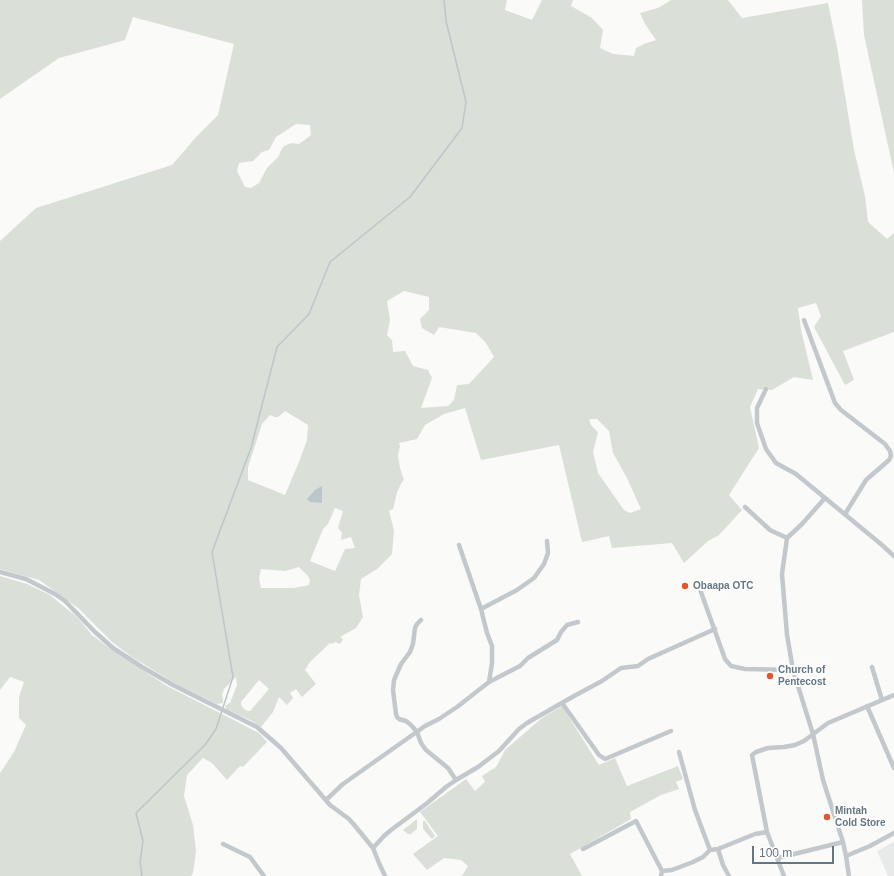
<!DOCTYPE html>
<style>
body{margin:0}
#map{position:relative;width:894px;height:876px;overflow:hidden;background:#fafaf8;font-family:Arial,sans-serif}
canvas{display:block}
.scale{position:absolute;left:752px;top:846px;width:82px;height:18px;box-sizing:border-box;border:2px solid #657683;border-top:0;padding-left:5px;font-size:12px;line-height:14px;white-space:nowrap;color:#657683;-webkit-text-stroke:3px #fff;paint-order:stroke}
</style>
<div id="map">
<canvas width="894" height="876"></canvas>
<div class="scale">100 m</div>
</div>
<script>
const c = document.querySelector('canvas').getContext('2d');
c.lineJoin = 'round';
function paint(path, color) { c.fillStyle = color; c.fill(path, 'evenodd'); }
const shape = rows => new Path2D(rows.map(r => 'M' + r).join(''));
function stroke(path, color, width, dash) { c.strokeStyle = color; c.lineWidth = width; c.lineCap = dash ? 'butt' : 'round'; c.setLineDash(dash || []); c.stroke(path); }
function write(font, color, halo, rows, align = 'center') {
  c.font = font + ' Arial,sans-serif'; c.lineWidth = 4; c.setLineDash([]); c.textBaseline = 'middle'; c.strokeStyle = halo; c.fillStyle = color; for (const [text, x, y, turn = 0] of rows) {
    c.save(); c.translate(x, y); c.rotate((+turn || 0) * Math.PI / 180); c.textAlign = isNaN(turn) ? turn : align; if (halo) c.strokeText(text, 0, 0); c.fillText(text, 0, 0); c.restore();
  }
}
paint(shape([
 [894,842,894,876,888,876,877,851]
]), '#e8e9e9');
paint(shape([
 [0,0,507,0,505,10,532,20,542,0,573,0,571,6,592,18,603,30,600,48,613,54,634,56,636,48,644,44,656,40,645,24,640,13,658,8,671,0,728,0,742,18,828,3,837,47,854,150,865,196,868,222,887,239,894,233,894,332,843,351,854,380,845,385,814,327,821,316,816,303,798,308,801,330,813,380,794,377,772,390,758,389,750,407,759,448,729,495,742,510,719,535,708,541,684,563,672,543,612,548,609,536,582,542,559,445,481,460,465,408,444,414,425,425,417,439,399,443,400,446,398,456,400,468,404,480,402,482,397,492,393,509,389,511,394,530,392,554,377,569,361,579,359,595,363,617,356,628,340,637,343,639,341,643,339,644,336,642,331,644,330,643,310,662,305,670,316,684,302,697,296,689,290,693,293,698,287,705,279,697,273,712,261,727,252,721,226,709,225,706,230,703,237,685,236,677,224,689,222,695,223,699,223,703,217,704,176,684,132,657,112,642,78,608,39,580,0,569,0,241,36,208,172,165,197,136,218,115,234,44,133,17,125,40,59,58,0,99],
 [296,124,310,125,311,135,299,144,291,143,283,147,278,157,267,168,259,183,251,188,245,187,237,171,239,163,253,161,262,152,269,150,276,137],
 [404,291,429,297,429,310,420,319,422,328,434,335,439,327,476,333,486,343,494,357,469,384,457,385,454,400,448,406,421,408,432,378,428,370,413,366,405,351,393,352,392,340,387,335,390,320,387,301],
 [285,411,308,425,307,440,299,462,285,495,248,480,248,467,262,424,270,415,275,417,278,417],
 [589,419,597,419,609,431,613,453,626,476,641,509,630,513,624,510,598,473,593,452,598,432,591,425],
 [335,508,343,511,338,528,342,533,341,540,351,537,355,548,345,549,335,571,310,561,323,529,328,524],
 [299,567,308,576,310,581,309,585,294,588,261,588,259,578,261,569,285,571],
 [259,680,269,689,250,711,247,711,242,707,241,704,241,702],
 [862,0,894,0,894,173,864,35],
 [0,576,27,584,50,595,78,618,92,635,112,650,167,686,259,733,267,742,243,767,240,766,227,780,212,763,203,758,187,775,184,796,193,825,196,851,193,873,191,876,0,876,0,773,14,752,26,725,19,718,19,697,24,682,10,677,0,690],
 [562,706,599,765,615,758,627,786,678,766,683,779,676,782,679,789,661,795,630,812,631,819,570,854,582,876,462,876,468,866,461,860,444,858,427,870,413,854,438,836,420,812,466,779,475,791,485,782,482,776,496,767,505,750,542,718],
 [417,819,417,829,411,834,408,834,403,830],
 [423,821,425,821,435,836,432,839,423,829]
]), '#dadfd7');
paint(shape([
 [322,486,322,503,310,502,307,499,315,490]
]), '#bbc7cb');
stroke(shape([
 [141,876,142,874,140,862,143,841,136,813,205,745,216,729,233,677,212,552,251,448,277,347,309,314,330,262,410,197,462,128,466,102,446,21,444,0]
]), '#bbc7cb', 1.5);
stroke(shape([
 [804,320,835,403,841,410,885,444,890,451,891,456,889,460,866,480,845,514],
 [766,389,757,408,757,423,766,449,776,463,796,474,882,545,894,556],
 [825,498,802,524,787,538,782,574,787,635,793,670,813,734,823,780,843,842,846,856,849,876],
 [745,507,770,530,787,538],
 [0,572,26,579,55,594,65,601,95,632,113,648,142,667,173,685,257,727,281,748,330,805,349,819,356,827,373,848,379,863,385,876],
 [697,581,725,659,731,666,745,669,793,670],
 [481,609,517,590,534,578,544,564,548,553,547,541],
 [421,620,417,624,415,628,413,644,410,652,401,664,394,680,393,690,396,714,397,717,399,719,406,721,411,725,417,732,421,743,426,750,448,768,456,780],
 [872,667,882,700],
 [489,682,520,666,528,658,557,640,561,632,567,625,578,622],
 [562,703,599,755,605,759,671,731],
 [867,706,894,768],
 [679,752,695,810,710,850],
 [326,800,343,784,425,726,439,719,457,707,489,682,492,663,492,646,487,633,481,609,459,545],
 [223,844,250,857,264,876],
 [373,848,384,836,391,830,426,804,446,787,456,780,478,767,499,751,519,729,527,723,574,696,602,681,621,668,638,666,648,659,715,629],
 [583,849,636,821,662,871,661,876],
 [718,849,723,865,729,876],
 [846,856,870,846,894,833],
 [778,858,843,842],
 [662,871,672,870,693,862,703,857,710,850,718,849,755,834,767,832],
 [784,876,767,832,752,755,756,752,768,748,784,747,795,745,804,741,828,723,894,695]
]), '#c3c8cc', 4.5);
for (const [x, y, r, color] of [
 [685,586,4,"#e4572e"],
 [770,676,4,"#e4572e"],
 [827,817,4,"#e4572e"]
]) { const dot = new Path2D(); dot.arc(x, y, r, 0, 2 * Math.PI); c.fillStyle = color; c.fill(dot); stroke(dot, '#fff', 1.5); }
write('bold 10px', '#657683', '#fff', [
 ["Obaapa OTC",693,586],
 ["Church of",778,670],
 ["Pentecost",778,682],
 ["Mintah",835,811],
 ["Cold Store",835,823]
], 'left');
</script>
